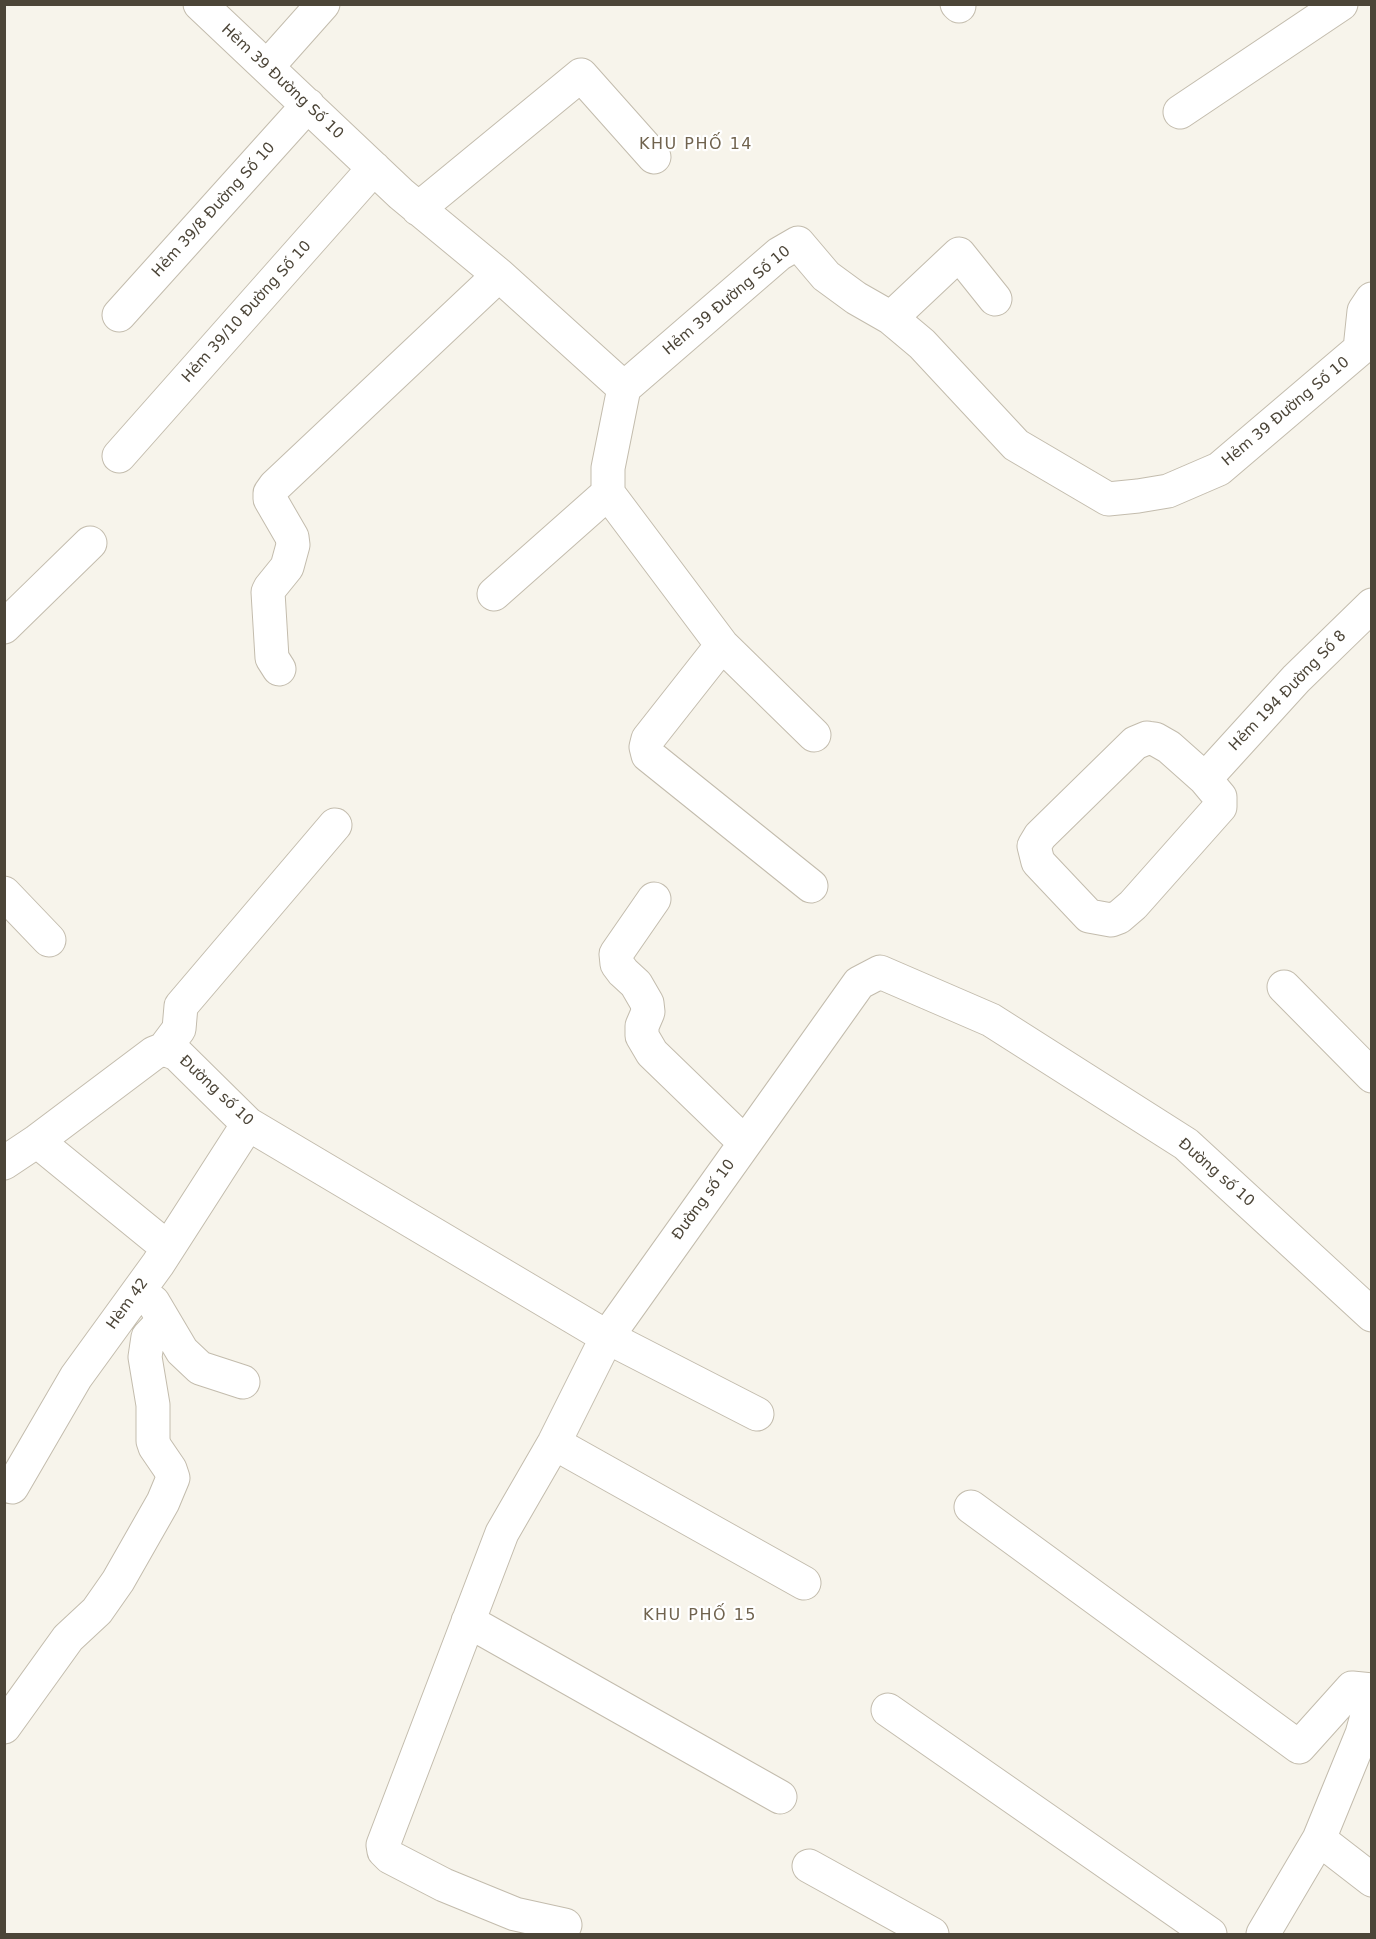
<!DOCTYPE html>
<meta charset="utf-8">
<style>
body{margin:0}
#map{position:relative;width:1376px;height:1939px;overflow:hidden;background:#f7f4eb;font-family:"DejaVu Sans",sans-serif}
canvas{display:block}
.frame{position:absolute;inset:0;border:6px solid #4c4538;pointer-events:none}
</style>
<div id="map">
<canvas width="1376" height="1939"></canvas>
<div class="frame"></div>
</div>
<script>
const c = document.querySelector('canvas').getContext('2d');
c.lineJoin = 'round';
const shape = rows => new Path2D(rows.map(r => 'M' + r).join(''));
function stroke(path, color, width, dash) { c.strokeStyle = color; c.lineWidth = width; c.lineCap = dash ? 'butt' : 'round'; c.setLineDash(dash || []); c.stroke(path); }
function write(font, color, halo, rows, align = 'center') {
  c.font = font + ' "DejaVu Sans",sans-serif'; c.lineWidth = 4.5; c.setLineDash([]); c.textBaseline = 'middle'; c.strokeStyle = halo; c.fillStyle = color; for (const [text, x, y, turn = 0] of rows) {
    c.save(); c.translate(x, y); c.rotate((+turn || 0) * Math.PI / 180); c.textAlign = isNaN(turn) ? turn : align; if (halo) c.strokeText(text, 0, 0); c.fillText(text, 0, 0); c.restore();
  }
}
const minor = shape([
 [200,4,401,194,499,275,624,388,779,254,798,243,826,276,856,298,891,318,922,344,1016,445,1108,499,1138,496,1168,491,1219,469,1360,349,1364,311,1372,299],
 [957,4,959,6],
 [267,67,323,4],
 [1180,112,1341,4],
 [418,209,581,75,654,157],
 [119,315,308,105],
 [891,318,959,254,995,299],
 [624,388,608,468,608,493,722,645,814,735],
 [119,456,374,168],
 [494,594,608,493],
 [4,627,90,543],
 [722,645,648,739,646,747,648,755,811,886],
 [279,669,272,658,268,592,270,588,287,567,293,545,292,537,270,499,270,493,275,486,499,275],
 [1147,738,1155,739,1169,747,1205,779,1220,797,1220,807,1133,905,1119,917,1111,920,1089,916,1038,862,1034,846,1040,836,1135,743,1147,738],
 [1205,779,1296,679,1372,605],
 [4,893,49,940],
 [654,899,616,954,617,964,623,972,636,984,647,1003,648,1012,642,1026,642,1036,652,1053,745,1143],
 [1284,987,1372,1076],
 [164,1049,179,1029,181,1006,335,825],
 [37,1141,168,1248],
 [4,1163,37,1141,154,1053,164,1049,177,1054,248,1124,607,1337,859,983,880,972,991,1020,1186,1144,1372,1315],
 [153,1302,182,1351,200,1368,243,1382],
 [554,1443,804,1583],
 [12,1487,76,1377,158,1264,248,1124],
 [971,1507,1299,1747,1352,1688,1372,1690],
 [468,1621,780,1797],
 [888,1710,1210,1934],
 [4,1727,68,1638,97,1611,118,1581,163,1502,173,1478,170,1469,155,1447,153,1441,153,1405,145,1357,148,1337,163,1321],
 [1319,1839,1372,1880],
 [809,1866,932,1934],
 [565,1925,515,1914,444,1885,390,1857,384,1851,383,1845,502,1533,554,1443,607,1337,757,1414],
 [1263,1934,1319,1839,1362,1734,1372,1698]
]);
stroke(minor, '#c3bcad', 35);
stroke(minor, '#fff', 33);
write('15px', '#4c4538', '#fff', [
 ["Hẻm 39 Đường Số 10",282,82,43],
 ["Hẻm 39/8 Đường Số 10",214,210,-48],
 ["Hẻm 39 Đường Số 10",727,301,-40],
 ["Hẻm 39/10 Đường Số 10",247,312,-48],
 ["Hẻm 39 Đường Số 10",1286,412,-40],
 ["Hẻm 194 Đường Số 8",1288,691,-46],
 ["Đường số 10",216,1091,43],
 ["Đường số 10",1216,1173,41],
 ["Đường số 10",704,1200,-54],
 ["Hèm 42",128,1304,-54]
]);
c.letterSpacing = '1.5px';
write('16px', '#70634e', '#fff', [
 ["KHU PHỐ 14",696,145],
 ["KHU PHỐ 15",700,1616]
]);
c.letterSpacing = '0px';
</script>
